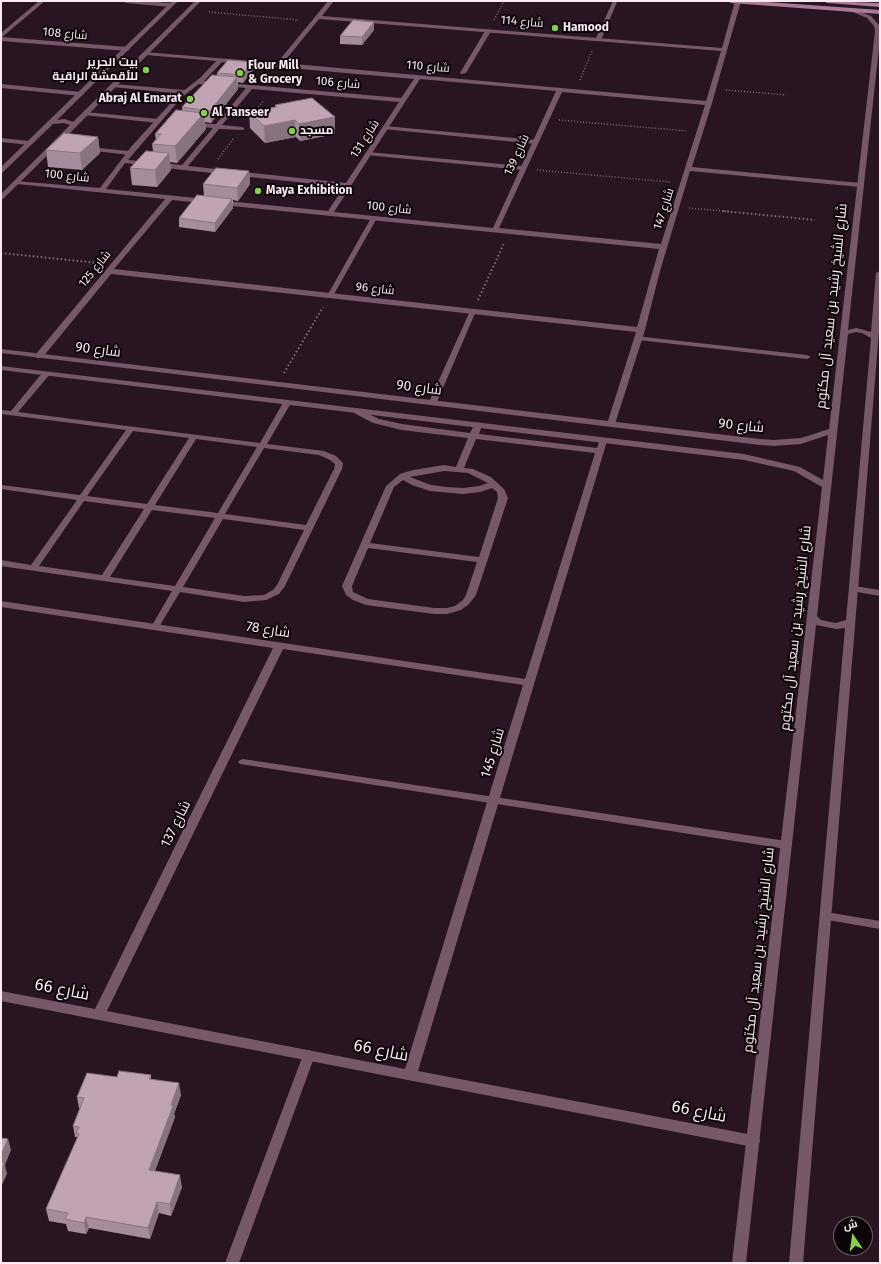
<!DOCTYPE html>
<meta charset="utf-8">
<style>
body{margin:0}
#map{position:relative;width:881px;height:1264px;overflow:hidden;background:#291421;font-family:"Fira Sans",Cairo,sans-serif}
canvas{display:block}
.frame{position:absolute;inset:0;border:2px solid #f9e9f1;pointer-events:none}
.north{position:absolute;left:833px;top:1216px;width:40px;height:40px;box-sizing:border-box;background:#0c0408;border:1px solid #6b6065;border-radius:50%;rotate:347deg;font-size:11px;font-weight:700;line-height:16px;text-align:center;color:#f9e9f1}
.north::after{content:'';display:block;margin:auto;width:14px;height:18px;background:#86cf4c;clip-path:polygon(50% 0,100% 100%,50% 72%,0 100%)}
</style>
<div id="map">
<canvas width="881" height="1264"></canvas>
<div class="frame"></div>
<div class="north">ش</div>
</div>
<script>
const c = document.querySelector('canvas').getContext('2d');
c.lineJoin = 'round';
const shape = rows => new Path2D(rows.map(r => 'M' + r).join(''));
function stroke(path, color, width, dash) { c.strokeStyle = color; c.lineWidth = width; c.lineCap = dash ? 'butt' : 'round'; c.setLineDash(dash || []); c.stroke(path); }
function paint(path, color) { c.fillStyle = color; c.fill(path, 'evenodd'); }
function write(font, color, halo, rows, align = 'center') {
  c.font = font + ' "Fira Sans",Cairo,sans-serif'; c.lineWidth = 4; c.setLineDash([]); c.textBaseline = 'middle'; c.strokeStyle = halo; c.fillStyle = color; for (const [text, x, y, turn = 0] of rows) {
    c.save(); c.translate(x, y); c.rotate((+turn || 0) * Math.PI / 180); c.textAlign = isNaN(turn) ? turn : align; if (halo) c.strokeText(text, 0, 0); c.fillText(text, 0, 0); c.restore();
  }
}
stroke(shape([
 [209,12,299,20],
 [494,20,504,1],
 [580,80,592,51],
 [726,90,786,95],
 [255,112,264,100],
 [559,120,687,131],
 [218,159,233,139],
 [537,170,670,182],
 [689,208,733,212]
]), '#806e78', 1.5, [1, 2]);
stroke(shape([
 [723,211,815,220],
 [1,253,98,263],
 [478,300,504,243],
 [284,373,323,307]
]), '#806e78', 2, [1.5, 2.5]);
paint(shape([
 [613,1,617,2,601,40,596,41,595,40,613,1],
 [488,29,491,31,466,73,461,74,460,73,485,31,488,29],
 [1,37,127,47,130,49,127,51,1,41,1,37],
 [1,84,81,92,84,94,81,96,1,88,1,84],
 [114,84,184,90,187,92,184,94,112,87,112,85,114,84],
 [86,112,158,119,161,121,158,123,84,115,84,113,86,112],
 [385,126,536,140,539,142,536,144,383,129,383,127,385,126],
 [1,138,29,141,32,143,29,145,1,142,1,138],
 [89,147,129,151,132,153,129,155,87,150,86,149,89,147],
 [368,152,523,166,526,168,523,170,366,155,366,153,368,152],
 [374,216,377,218,333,296,332,297,328,297,327,296,371,218,374,216],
 [473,309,476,311,437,402,433,404,430,404,429,402,470,311,473,309],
 [635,336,807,355,811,357,807,359,638,340,634,338,635,336],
 [43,372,46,372,50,374,18,412,260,443,284,401,290,401,291,403,267,444,324,451,336,456,343,463,342,469,285,586,279,594,266,600,244,602,180,592,159,627,155,630,151,627,172,591,1,566,1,560,31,565,77,500,1,489,1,485,80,495,126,430,1,414,1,410,11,411,43,372],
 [133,431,189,438,147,504,87,496,133,431],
 [196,439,257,447,218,513,155,505,196,439],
 [264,448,319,455,330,460,335,464,334,469,306,525,225,514,264,448],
 [84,501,144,509,102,575,39,566,84,501],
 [152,510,215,518,175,586,110,577,152,510],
 [223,519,304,530,277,585,273,590,264,595,244,596,183,587,223,519],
 [243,759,786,841,790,842,791,845,790,848,786,849,240,764,238,762,240,760,243,759],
 [309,1050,313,1052,315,1055,239,1263,225,1263,303,1055,305,1052,309,1050]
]), '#765869');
paint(shape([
 [39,1,45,1,1,38,1,33,39,1],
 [123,1,145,1,171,3,174,5,171,7,126,3,123,1],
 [328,1,334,1,322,16,722,48,735,1,741,1,712,103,692,167,860,183,863,185,860,187,690,171,660,271,645,330,615,424,611,427,607,424,636,332,111,274,42,358,36,358,36,354,165,199,17,184,14,182,15,181,100,188,131,147,178,95,200,78,216,61,146,55,143,53,144,52,277,63,328,1],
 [319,19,721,51,706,101,283,63,319,19],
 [222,62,278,67,414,79,401,98,204,81,222,62],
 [420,79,556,91,493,228,334,212,420,79],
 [199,84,246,88,216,124,190,123,190,125,192,126,213,128,182,165,128,160,182,97,199,84],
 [252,89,399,102,346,183,188,166,219,129,244,130,244,128,242,127,222,125,252,89],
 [562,92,705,105,661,244,499,228,562,92],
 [125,163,183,170,344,187,328,211,106,189,125,163],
 [172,200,659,249,637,327,114,269,172,200],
 [357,408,379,419,402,424,470,433,475,423,478,422,482,425,479,434,597,448,600,439,603,438,607,441,418,1071,753,1135,758,1137,760,1141,758,1145,753,1147,1,1001,1,991,95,1009,273,648,1,607,1,601,525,679,595,453,476,439,464,468,473,469,491,477,504,489,508,498,476,595,469,604,461,610,447,614,434,614,366,605,353,600,346,595,342,586,386,486,400,474,413,470,444,465,456,467,468,438,402,430,373,423,354,413,353,411,357,408],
 [444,471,468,473,488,483,479,486,463,488,446,487,431,485,410,477,444,471],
 [403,480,412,485,430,491,463,494,480,492,492,488,497,492,498,498,479,557,370,543,394,487,403,480],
 [368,548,477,562,466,595,463,600,455,606,447,608,434,608,368,599,353,592,352,586,368,548],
 [283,649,523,685,405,1069,107,1011,283,649],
 [854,586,880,590,880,596,851,591,849,589,854,586],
 [826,912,880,921,880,929,822,919,820,916,822,913,826,912]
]), '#765869');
paint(shape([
 [172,1,178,1,57,120,65,119,73,122,195,1,201,1,77,126,3,199,1,200,1,194,70,125,64,123,53,124,3,172,1,173,1,167,172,1],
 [852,8,871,16,880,26,880,39,848,330,856,328,871,332,876,273,880,271,880,319,803,1263,789,1263,845,628,836,629,816,625,746,1263,732,1263,822,487,794,471,744,460,1,370,1,366,744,454,800,467,823,480,828,435,801,444,774,446,760,445,1,353,1,349,760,439,774,440,801,438,829,429,875,31,874,26,867,18,850,11,849,10,852,8],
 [856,332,862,333,871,338,846,620,836,623,821,620,817,616,848,334,856,332]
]), '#765869');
paint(shape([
 [728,1,753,1,880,10,880,14,731,3,728,1],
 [824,1,880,3,880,7,827,3,824,1]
]), '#aa7b96');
paint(shape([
 [374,22,374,30,362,45,340,44,340,36],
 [253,70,243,83,238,82,238,89,211,123,205,122,206,129,177,163,170,162,171,170,157,187,132,185,130,168,153,151,152,144,156,140,155,134,182,111,182,107,217,75,217,73],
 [275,105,335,134,300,141,296,137,265,143,250,128,249,112,275,107],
 [98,137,100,153,82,170,48,167,46,150],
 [249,171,250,184,238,201,233,200,233,208,215,232,179,227,179,218,204,196,203,184],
 [151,1075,151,1079,181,1095,174,1114,175,1117,155,1171,182,1187,171,1216,159,1213,150,1239,89,1228,86,1234,68,1231,66,1224,49,1221,46,1209,77,1139,77,1137,75,1137,73,1126,80,1109,79,1108,77,1097,117,1077]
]), '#a68d9b');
paint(shape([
 [374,22,374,30,362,45,362,37],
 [253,62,253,70,243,83,242,75],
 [237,77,238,89,211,123,210,111],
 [204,113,206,129,177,163,175,146],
 [335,117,335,134,300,141,299,124],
 [295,120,296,137,265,143,264,126],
 [98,137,100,153,82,170,80,153],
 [169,153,171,170,157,187,155,170],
 [249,171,250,184,238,201,237,188],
 [232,199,233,208,215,232,215,223],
 [179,1083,181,1095,174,1114,175,1117,151,1181,149,1170],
 [8,1139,11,1150,5,1165,7,1174,1,1187,1,1155],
 [180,1175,182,1187,171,1216,170,1204],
 [157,1202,159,1213,150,1239,148,1228],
 [86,1217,89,1228,86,1234,84,1223]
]), '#87737e');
const building = shape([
 [353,20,374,22,362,37,340,36,353,20],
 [228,60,253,62,242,75,217,73,228,60],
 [212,75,237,77,210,111,182,107,212,75],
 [312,98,335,117,299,124,295,120,264,126,249,112,277,107,275,105,312,98],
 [176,110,204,113,175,146,152,144,161,134,155,134,176,110],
 [64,133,98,137,80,153,46,150,64,133],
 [146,151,169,153,155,170,130,168,146,151],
 [216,168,249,171,237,188,203,184,216,168],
 [197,195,232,199,215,223,179,218,197,195],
 [119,1071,151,1075,149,1079,179,1083,171,1105,173,1106,149,1170,180,1175,170,1204,157,1202,148,1228,86,1217,84,1223,65,1219,68,1213,46,1209,79,1134,76,1133,79,1127,73,1126,84,1098,77,1097,87,1073,117,1077,119,1071],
 [1,1138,8,1139,1,1155,1,1138],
 [1,1162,4,1163,1,1170,1,1162]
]);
paint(building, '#c1a4b4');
stroke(building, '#87737e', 1);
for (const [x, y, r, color] of [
 [555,28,4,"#86cf4c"],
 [146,70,4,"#86cf4c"],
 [240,73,4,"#86cf4c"],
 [190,99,4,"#86cf4c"],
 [204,113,4,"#86cf4c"],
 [292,131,4,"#86cf4c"],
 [258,191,4,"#86cf4c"]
]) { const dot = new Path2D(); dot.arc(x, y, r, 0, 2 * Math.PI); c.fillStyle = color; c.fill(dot); stroke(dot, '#0c0408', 1.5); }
write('12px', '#f9e9f1', '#0c0408', [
 ["شارع 114",522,22,5],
 ["شارع 108",65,34,5],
 ["شارع 110",428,67,5],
 ["شارع 106",338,83,5],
 ["شارع 131",365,139,-57],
 ["شارع 139",517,155,-65],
 ["شارع 100",67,176,6],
 ["شارع 100",389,208,6],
 ["شارع 147",664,209,-72],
 ["شارع 125",95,269,-51],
 ["شارع 96",375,289,6]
]);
write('bold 12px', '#f9e9f1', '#0c0408', [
 ["Hamood",563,28],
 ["بيت الحرير",138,63,"right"],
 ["للأقمشة الراقية",138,77,"right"],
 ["Flour Mill",248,66],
 ["& Grocery",248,80],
 ["Abraj Al Emarat",182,99,"right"],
 ["Al Tanseer",212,113],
 ["مسجد",300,131],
 ["Maya Exhibition",266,191]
], 'left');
write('14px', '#f9e9f1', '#0c0408', [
 ["شارع الشيخ رشيد بن سعيد آل مكتوم",832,306,-84],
 ["شارع 90",98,350,7],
 ["شارع 90",419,388,7],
 ["شارع 90",741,426,6],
 ["شارع الشيخ رشيد بن سعيد آل مكتوم",796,628,-84],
 ["شارع 78",268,630,9],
 ["شارع 145",493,753,-73],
 ["شارع 137",176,824,-64],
 ["شارع الشيخ رشيد بن سعيد آل مكتوم",759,950,-84]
]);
write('17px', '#f9e9f1', '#0c0408', [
 ["شارع 66",62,990,11],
 ["شارع 66",381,1051,11],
 ["شارع 66",699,1112,11]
]);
</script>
